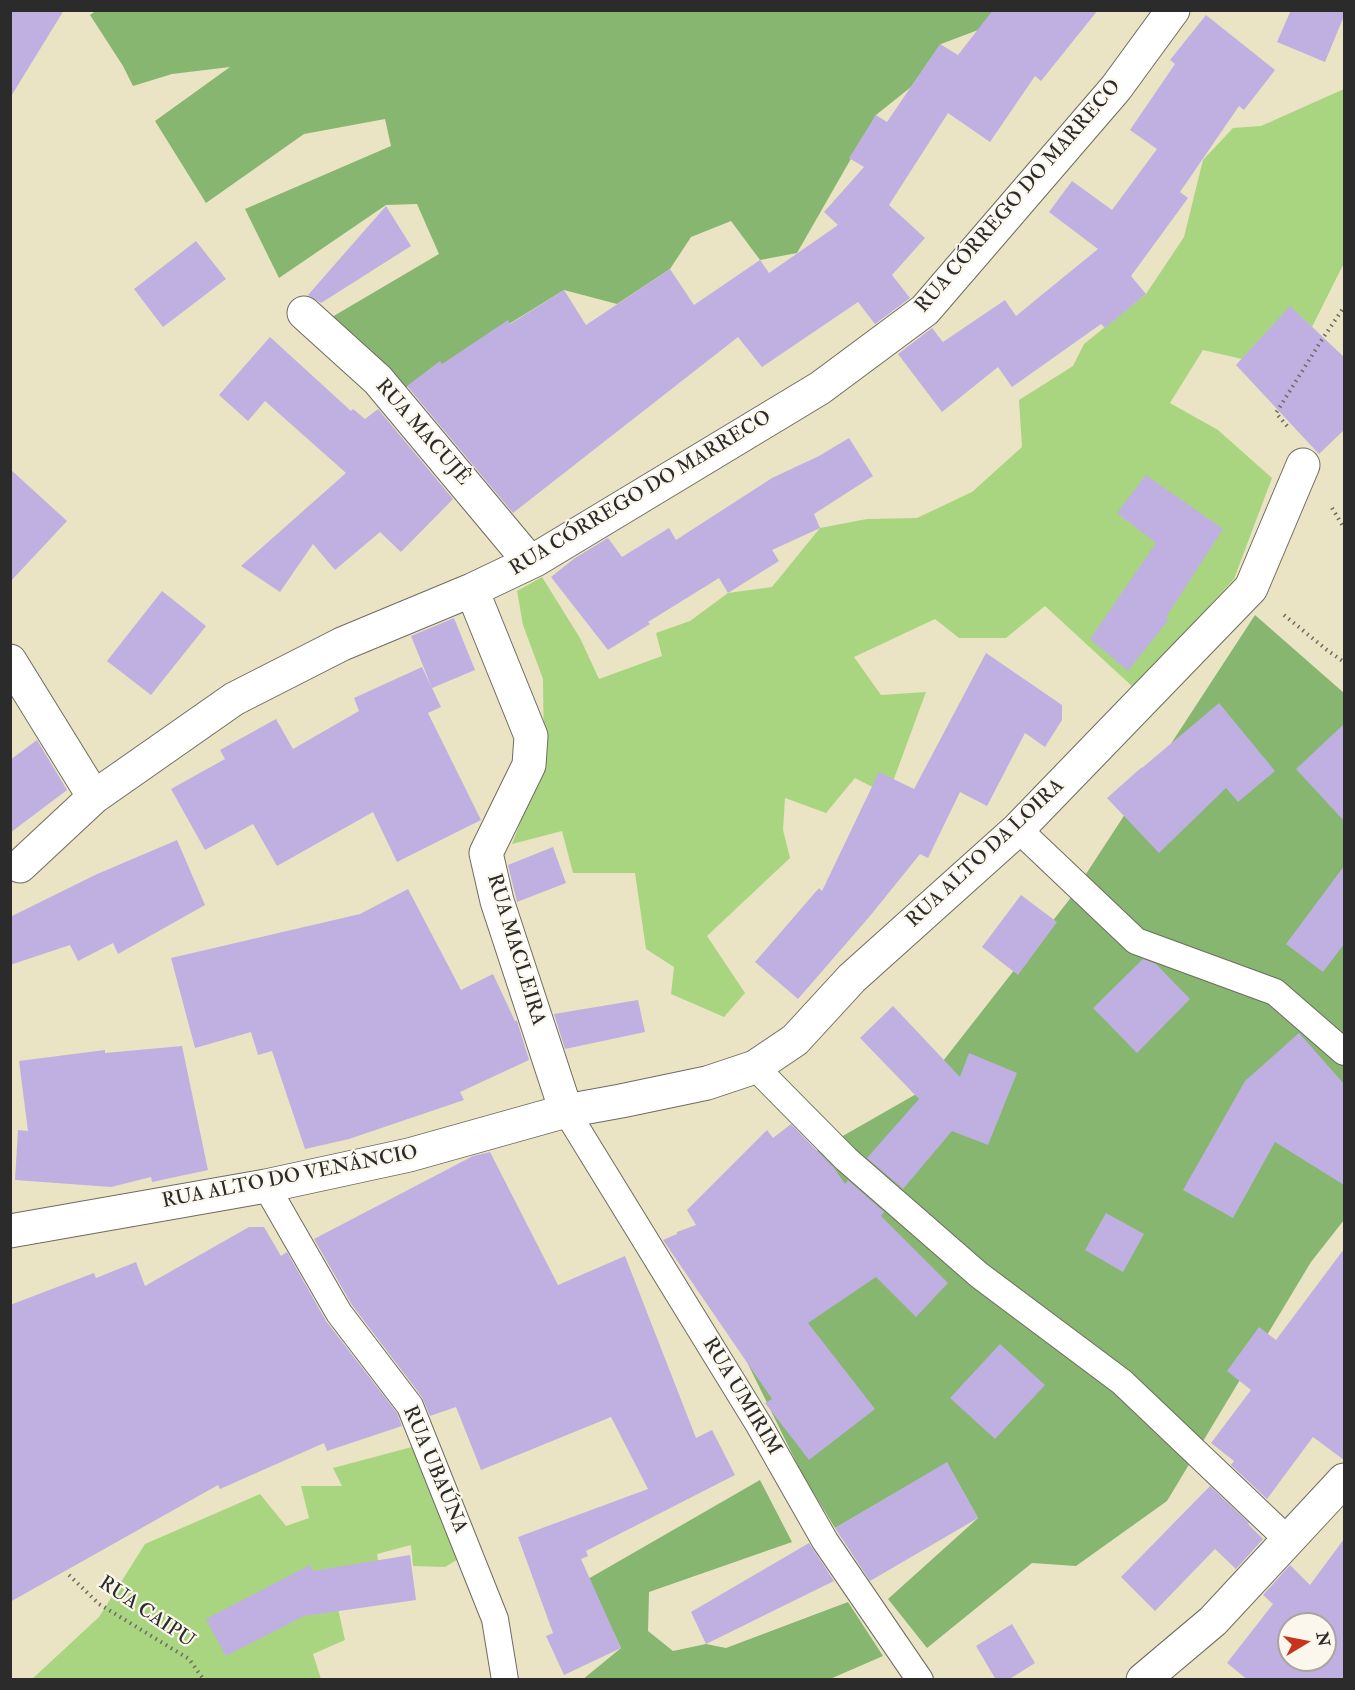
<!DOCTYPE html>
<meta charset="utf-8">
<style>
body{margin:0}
#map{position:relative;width:1355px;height:1690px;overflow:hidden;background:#eae4c4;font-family:"IM FELL Double Pica",serif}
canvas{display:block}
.frame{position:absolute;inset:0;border:12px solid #2b2b2b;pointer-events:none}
.north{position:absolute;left:1277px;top:1612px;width:60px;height:60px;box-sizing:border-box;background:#fbf7ec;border:2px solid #a8a59f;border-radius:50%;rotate:80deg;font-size:16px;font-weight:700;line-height:24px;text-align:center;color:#2b2b2b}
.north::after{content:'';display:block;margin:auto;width:21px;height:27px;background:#c8321e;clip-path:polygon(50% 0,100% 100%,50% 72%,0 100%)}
</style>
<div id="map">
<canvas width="1355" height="1690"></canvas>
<div class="frame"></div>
<div class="north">N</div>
</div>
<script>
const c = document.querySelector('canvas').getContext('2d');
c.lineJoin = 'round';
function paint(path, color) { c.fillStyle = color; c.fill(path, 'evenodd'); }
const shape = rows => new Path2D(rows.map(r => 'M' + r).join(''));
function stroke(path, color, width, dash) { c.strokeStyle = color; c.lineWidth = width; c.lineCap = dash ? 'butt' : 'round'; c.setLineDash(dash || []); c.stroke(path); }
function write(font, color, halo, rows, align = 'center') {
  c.font = font + ' "IM FELL Double Pica",serif'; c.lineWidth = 4.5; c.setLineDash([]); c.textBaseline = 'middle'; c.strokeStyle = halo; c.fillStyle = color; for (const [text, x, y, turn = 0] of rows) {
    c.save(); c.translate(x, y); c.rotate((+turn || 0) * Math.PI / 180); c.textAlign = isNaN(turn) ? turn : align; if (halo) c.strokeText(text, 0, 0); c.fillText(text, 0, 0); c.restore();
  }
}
paint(shape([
 [1344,89,1344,263,1312,327,1290,307,1242,359,1203,350,1170,403,1218,430,1272,478,1234,579,1134,688,1045,606,1006,638,959,638,935,619,854,657,881,695,926,692,888,795,855,778,826,813,785,798,783,830,790,858,707,936,745,993,724,1017,671,994,674,967,646,949,635,873,573,873,562,831,512,844,544,761,543,679,523,625,517,591,542,577,580,638,599,679,662,656,656,633,690,621,728,593,772,587,820,528,867,519,917,518,972,492,1022,447,1019,400,1073,366,1084,344,1146,294,1184,237,1203,160,1233,128,1261,126],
 [412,1447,470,1552,445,1567,413,1566,411,1545,377,1554,379,1567,332,1582,345,1640,313,1654,321,1679,31,1680,99,1617,145,1544,260,1494,286,1526,309,1518,301,1486,342,1486,333,1468]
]), '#a9d581');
paint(shape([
 [97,10,998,11,978,30,941,44,911,87,876,115,797,253,760,260,731,221,691,237,670,269,617,304,564,290,405,388,332,317,439,254,417,204,386,205,279,278,245,209,391,146,385,119,304,134,206,203,155,121,230,67,172,74,133,86,123,66,90,15],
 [1255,615,1344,693,1344,1220,1311,1262,1167,1501,1076,1566,1032,1563,927,1648,888,1599,978,1518,947,1463,835,1528,802,1474,748,1364,699,1280,806,1157,918,1093,1069,900],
 [760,1480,792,1542,649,1592,648,1631,673,1651,706,1644,726,1648,848,1602,883,1656,830,1679,582,1680,621,1648,588,1579]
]), '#86b66f');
paint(shape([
 [10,10,64,10,10,98],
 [993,10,1098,10,1041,81,1035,76,990,142,948,113,889,205,925,238,892,275,910,298,875,324,858,302,762,367,738,337,513,513,407,386,440,361,442,364,508,320,510,324,564,290,586,325,670,269,694,305,760,260,769,273,838,225,824,212,864,167,849,158,876,115,887,122,940,44,958,55],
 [1291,10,1344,10,1344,16,1325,62,1277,42],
 [1206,15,1275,70,1244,110,1239,106,1180,192,1188,198,1131,276,1146,294,1105,328,1101,324,1012,387,998,367,942,412,898,354,932,328,943,342,1005,300,1016,316,1098,249,1049,212,1072,181,1112,210,1157,149,1130,130,1175,64,1170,60],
 [386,206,411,246,321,303,308,295],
 [196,241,226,279,163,327,134,289],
 [1290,306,1344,357,1344,430,1319,454,1236,365],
 [270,337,351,411,353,409,365,419,378,409,453,499,401,552,380,532,335,570,313,544,280,592,241,566,346,473,265,401,248,421,219,395],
 [849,438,873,476,814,514,820,528,772,550,779,561,728,593,719,578,648,622,650,624,608,650,551,577,575,558,608,538,622,557,669,528,676,540,772,478,819,456],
 [10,469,67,521,10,582],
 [1146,475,1223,529,1166,617,1169,619,1128,671,1090,639,1156,543,1117,513],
 [162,591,206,626,151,695,107,661],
 [454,618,475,670,432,688,411,636],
 [986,653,1062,705,1062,720,1045,747,1025,733,987,806,960,792,928,858,920,854,870,916,798,999,755,962,819,888,822,891,879,772,914,789],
 [422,667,441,707,428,713,481,820,397,862,373,812,277,866,253,824,205,850,171,789,225,759,220,750,276,719,293,749,359,711,354,698],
 [1219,703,1275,771,1238,802,1226,788,1159,853,1107,798,1142,767,1142,768],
 [1344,724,1344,821,1296,769],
 [37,740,67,790,10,833,10,760],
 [177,840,205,905,118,954,113,943,78,961,70,945,10,965,10,917,95,875],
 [553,847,566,883,517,902,508,865],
 [1344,866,1344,944,1323,972,1286,944],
 [408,889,461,990,493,974,515,1021,517,1021,529,1060,460,1092,464,1100,349,1139,305,1149,272,1051,258,1055,251,1032,195,1048,171,958,360,914],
 [1021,895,1057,922,1018,975,982,947],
 [1143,959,1156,964,1190,999,1137,1053,1093,1008],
 [638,1000,645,1032,565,1049,554,1014],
 [893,1006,960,1077,969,1053,1017,1073,988,1145,952,1131,903,1189,867,1158,919,1099,860,1038],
 [1299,1033,1344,1084,1344,1185,1275,1142,1233,1218,1183,1190,1245,1081],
 [182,1046,208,1170,152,1182,151,1177,111,1187,15,1180,18,1130,28,1131,19,1061,105,1050,105,1053],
 [791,1124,834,1168,845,1184,848,1180,884,1212,881,1216,948,1283,916,1317,876,1277,808,1323,875,1409,809,1460,765,1403,772,1399,663,1240,677,1234,677,1232,696,1225,687,1210,767,1130,773,1138],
 [490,1152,558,1285,625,1256,696,1438,712,1430,735,1475,586,1551,588,1556,581,1559,621,1648,564,1675,546,1636,553,1633,518,1537,648,1489,611,1417,481,1470,456,1407,430,1416,422,1397,352,1305,314,1239,473,1156],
 [1106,1213,1144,1234,1123,1272,1085,1250],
 [249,1227,264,1227,281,1256,287,1252,326,1321,397,1413,402,1426,327,1451,324,1443,220,1489,218,1485,10,1602,10,1305,94,1273,96,1278,136,1262,145,1286],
 [1344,1249,1344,1460,1313,1437,1267,1499,1231,1465,1234,1461,1211,1443,1251,1390,1227,1371,1259,1327,1276,1340],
 [1000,1344,1045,1385,995,1439,950,1398],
 [947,1462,978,1518,870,1581,835,1528],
 [1210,1486,1249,1523,1248,1524,1263,1539,1236,1569,1215,1549,1155,1611,1121,1577],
 [1344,1539,1344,1680,1248,1680,1227,1663,1273,1604,1263,1595,1290,1565,1310,1585],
 [1289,1624,1325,1624,1325,1660,1289,1660],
 [809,1543,834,1581,706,1644,691,1612],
 [410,1555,416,1600,304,1616,226,1656,206,1619,310,1565,313,1571],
 [1012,1624,1035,1663,1008,1680,996,1680,976,1646]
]), '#bfb0e1');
const service = shape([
 [1018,829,1136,941,1275,992,1344,1052],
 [755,1067,846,1159,979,1275,1122,1382,1288,1540],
 [566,1111,759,1425,825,1541,920,1680],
 [266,1186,339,1313,410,1406,495,1619,505,1680]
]);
const minor = shape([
 [304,313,378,380,530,562],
 [472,590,531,736,529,765,486,853,497,901,566,1111],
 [10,661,94,797],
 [20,866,94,797,234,699,342,644,472,590,535,560,820,388,925,310,1116,88,1173,10],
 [10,1231,266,1186,409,1155,566,1111,621,1101,707,1083,755,1067,795,1040,852,978,1018,829,1251,588,1303,465],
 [1143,1680,1213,1621,1344,1480]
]);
stroke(service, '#6e6c61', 28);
stroke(minor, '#6e6c61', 35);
stroke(shape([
 [1287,426,1276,413,1321,341,1344,307],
 [1332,508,1344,528],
 [1284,615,1327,650,1344,662],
 [69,1575,99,1604,189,1659,204,1680]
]), '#6e6c61', 4, [1.5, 4.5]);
stroke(service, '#fff', 26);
stroke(minor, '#fff', 33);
write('20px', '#2b2b2b', '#fbf7ec', [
 ["RUA CÓRREGO DO MARRECO",1019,197,-49],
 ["RUA MACUJÊ",422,433,49],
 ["RUA CÓRREGO DO MARRECO",641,494,-31],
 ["RUA ALTO DA LOIRA",986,854,-43],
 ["RUA MACLEIRA",515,950,73],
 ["RUA ALTO DO VENÂNCIO",290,1178,-11],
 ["RUA UMIRIM",741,1397,59],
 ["RUA UBAÚNA",434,1470,67],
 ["RUA CAIPU",146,1613,34]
]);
</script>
